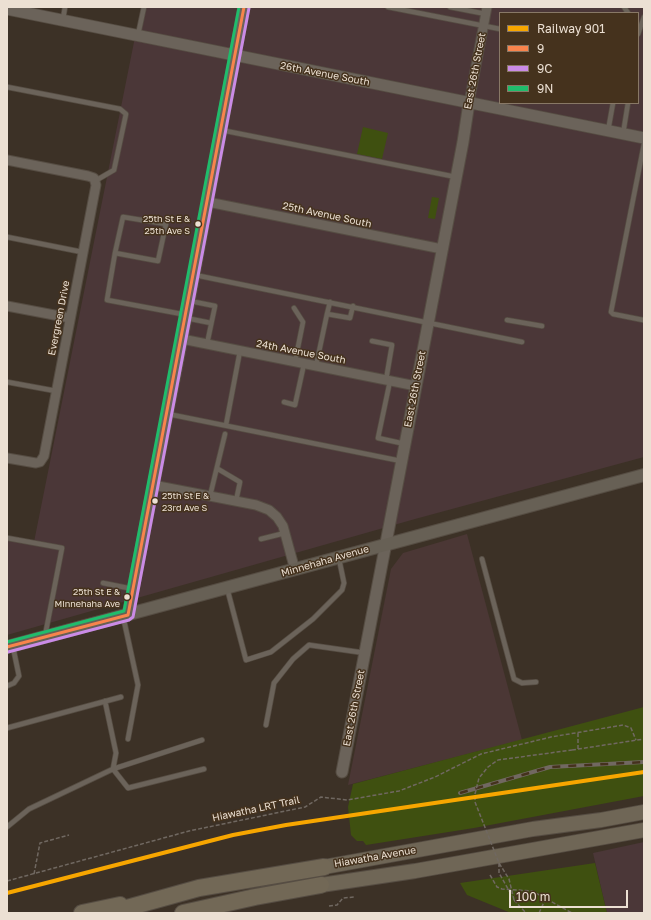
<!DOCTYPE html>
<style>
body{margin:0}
#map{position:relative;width:651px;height:920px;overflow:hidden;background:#3c3126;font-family:"Golos Text",sans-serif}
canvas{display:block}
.frame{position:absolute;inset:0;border:8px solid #ece0d3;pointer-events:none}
.legend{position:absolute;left:499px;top:12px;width:140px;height:92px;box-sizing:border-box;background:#45321d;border:1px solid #887866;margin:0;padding:5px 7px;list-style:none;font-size:12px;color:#ece0d3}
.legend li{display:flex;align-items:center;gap:8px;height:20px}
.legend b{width:20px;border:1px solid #887866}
.scale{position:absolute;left:509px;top:890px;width:119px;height:18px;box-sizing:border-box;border:2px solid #ece0d3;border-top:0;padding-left:5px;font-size:12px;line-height:14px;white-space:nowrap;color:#ece0d3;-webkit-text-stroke:3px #45321d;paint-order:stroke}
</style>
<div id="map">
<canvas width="651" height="920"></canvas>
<div class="frame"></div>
<ul class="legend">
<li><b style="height:5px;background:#f7a600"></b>Railway 901</li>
<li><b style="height:5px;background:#f8844c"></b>9</li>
<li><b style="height:5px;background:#ca8be6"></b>9C</li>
<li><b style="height:5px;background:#20bc6c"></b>9N</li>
</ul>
<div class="scale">100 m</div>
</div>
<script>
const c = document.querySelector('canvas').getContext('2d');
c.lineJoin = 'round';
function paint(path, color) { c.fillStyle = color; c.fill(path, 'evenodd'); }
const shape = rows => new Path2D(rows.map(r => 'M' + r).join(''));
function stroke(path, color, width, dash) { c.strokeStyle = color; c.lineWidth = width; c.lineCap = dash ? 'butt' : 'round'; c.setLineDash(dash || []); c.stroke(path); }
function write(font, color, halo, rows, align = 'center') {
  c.font = font + ' "Golos Text",sans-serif'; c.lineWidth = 3; c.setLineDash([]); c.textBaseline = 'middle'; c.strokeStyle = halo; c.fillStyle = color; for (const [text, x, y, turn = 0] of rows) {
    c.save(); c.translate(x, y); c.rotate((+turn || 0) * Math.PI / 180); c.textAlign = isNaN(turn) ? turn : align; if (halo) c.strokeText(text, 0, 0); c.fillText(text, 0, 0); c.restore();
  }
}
paint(shape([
 [141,7,644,7,644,457,415,519,7,635,7,538,34,542],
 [500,13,638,13,638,103,500,103],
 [644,842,644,913,607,913,593,853]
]), '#4b3738');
paint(shape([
 [467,534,522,740,348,785,391,569,403,553]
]), '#4b3735');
paint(shape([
 [363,127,388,133,382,159,357,154],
 [432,197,439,198,435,219,428,218],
 [644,707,644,796,474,828,366,845,363,841,357,841,351,835,348,807,353,784],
 [595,863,607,913,511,913,467,895,460,883]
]), '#3f5010');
const service = shape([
 [388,7,500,29],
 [450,7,486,14],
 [624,7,628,13],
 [63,19,65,7],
 [638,34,644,17],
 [138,35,144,7],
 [7,87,120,109,126,114,114,170,95,181],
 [221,130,456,177],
 [608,131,613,103],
 [623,134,628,103],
 [7,237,82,252],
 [115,253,123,217,166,224,158,261,115,253,107,300,187,315],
 [195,275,522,342],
 [190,301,215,306,207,344],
 [294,308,303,322,295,362],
 [327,314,330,302],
 [186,318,211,323],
 [507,320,542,326],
 [643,320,613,314,611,312,644,144],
 [372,341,392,345,386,380],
 [316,366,327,314,350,318,353,306],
 [390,381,378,438,405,444],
 [7,382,56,391],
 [284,402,295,405,304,364],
 [168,414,401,461],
 [226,425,240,351],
 [218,469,240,482,236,501],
 [210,496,225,434],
 [7,538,62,548,45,636],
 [261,539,285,533],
 [482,559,514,679,522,683,536,682],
 [103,583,133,589],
 [227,588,246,660,271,652,313,619,342,590,344,583,339,559],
 [123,616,138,685,128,739],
 [7,686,14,683,19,676,13,647],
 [105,701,116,753,113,769],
 [266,725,274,683,293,659,309,645,365,653],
 [7,728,121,697],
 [113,769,202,740],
 [7,827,29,809,113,769,128,788,204,769]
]);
const minor = shape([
 [469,103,487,7],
 [7,160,88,176,94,178,96,185,44,456,40,462,36,463,7,458],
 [208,202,442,249],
 [7,306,70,318],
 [182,339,416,386],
 [153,485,256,505,269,510,277,517,283,526,295,570]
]);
const tertiary = shape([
 [7,9,644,138],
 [128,615,182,339,244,7],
 [342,772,463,142,469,103]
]);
const secondary = shape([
 [7,647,644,475]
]);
const trunk = shape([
 [324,867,533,829,601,820,644,812],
 [321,885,415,871,644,830]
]);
const motorway = shape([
 [82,913,120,905],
 [109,913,199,888,324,867],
 [183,913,255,897,321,885]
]);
stroke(service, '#564d43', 6);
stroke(minor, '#564d43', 11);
stroke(tertiary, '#564d43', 13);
stroke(secondary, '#564d43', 14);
stroke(trunk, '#564d43', 16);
stroke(motorway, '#564d43', 18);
stroke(shape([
 [578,733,578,749],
 [572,750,644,739],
 [34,874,40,843,69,835],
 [490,875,497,887,502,889,532,891,572,913],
 [7,881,189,831,305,807,321,797,347,800,399,791,435,777,481,754,551,737,623,725,631,728,636,740],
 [514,900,526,913],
 [329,906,337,905,343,898,354,897],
 [539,913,546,898]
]), '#706861', 1.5, [4, 2]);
stroke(service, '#6b635a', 4.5);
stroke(minor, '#6b635a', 9);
stroke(tertiary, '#6b635a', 11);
stroke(secondary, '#676055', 12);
stroke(trunk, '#6f6656', 14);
stroke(motorway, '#726856', 16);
const rail = shape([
 [460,793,550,767,644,762]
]);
stroke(rail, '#716861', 4);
stroke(rail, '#45321d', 2.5, [8]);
stroke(shape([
 [499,863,499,873,512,896],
 [514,900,509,879,499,863,475,802,475,794,479,778,488,767,498,760,572,750]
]), '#706861', 1.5, [4, 2]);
stroke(shape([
 [7,647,128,615,244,7]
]), '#f8844c', 3);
stroke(shape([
 [8,652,129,620,133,617,249,8]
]), '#ca8be6', 3);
stroke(shape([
 [7,642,124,611,239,7]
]), '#20bc6c', 3);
stroke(shape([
 [7,893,233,835,286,825,644,772]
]), '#f7a600', 4);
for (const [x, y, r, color] of [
 [198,224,3.5,"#ece0d3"],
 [155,501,3.5,"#ece0d3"],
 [127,597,3.5,"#ece0d3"]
]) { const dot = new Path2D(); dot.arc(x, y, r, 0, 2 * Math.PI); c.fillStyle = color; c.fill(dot); stroke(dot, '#45321d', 1.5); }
write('9px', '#ece0d3', '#45321d', [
 ["25th St E &",190,219],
 ["25th Ave S",190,231],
 ["25th St E &",162,496,"left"],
 ["23rd Ave S",162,508,"left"],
 ["25th St E &",120,592],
 ["Minnehaha Ave",120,604]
], 'right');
write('10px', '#ece0d3', '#45321d', [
 ["East 26th Street",475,71,-79],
 ["26th Avenue South",325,74,11],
 ["25th Avenue South",327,215,12],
 ["Evergreen Drive",59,318,-79],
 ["24th Avenue South",301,352,11],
 ["East 26th Street",415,389,-79],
 ["Minnehaha Avenue",325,561,-16],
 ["East 26th Street",354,708,-79],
 ["Hiawatha LRT Trail",256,809,-12],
 ["Hiawatha Avenue",375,857,-10]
]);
</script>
